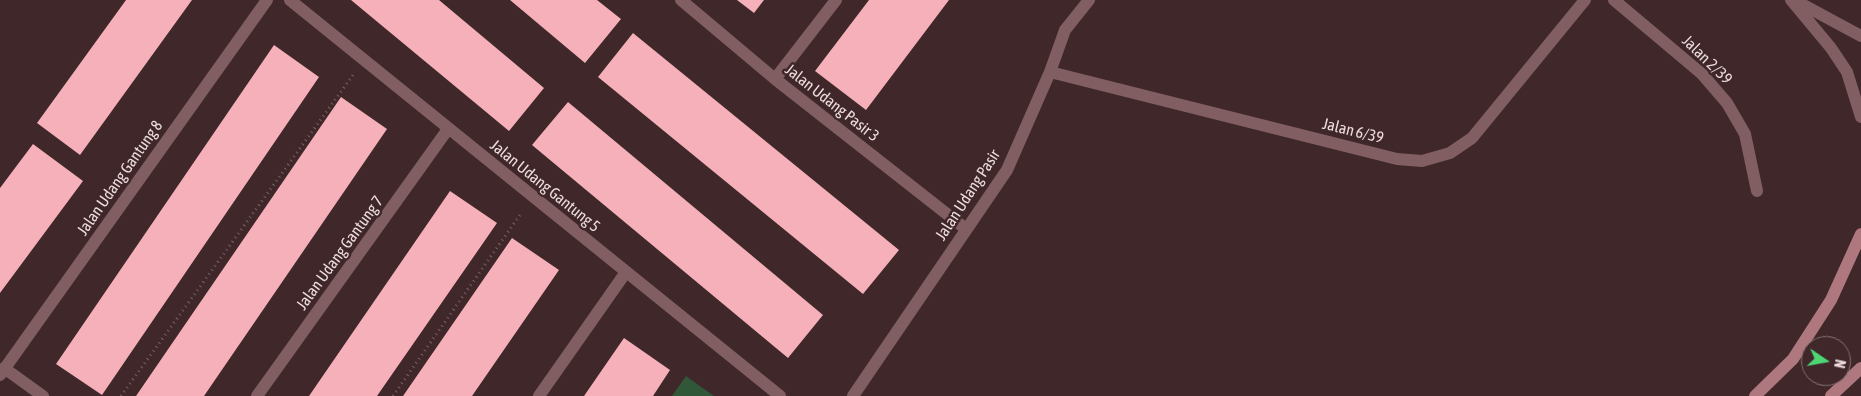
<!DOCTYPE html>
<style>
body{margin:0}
#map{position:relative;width:1861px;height:396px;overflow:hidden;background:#3f272a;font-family:"Asap Condensed",sans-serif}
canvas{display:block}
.north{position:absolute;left:1801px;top:336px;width:50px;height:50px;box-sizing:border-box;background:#3f272a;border:1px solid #857072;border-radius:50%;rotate:102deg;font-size:14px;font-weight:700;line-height:20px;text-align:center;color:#eedddf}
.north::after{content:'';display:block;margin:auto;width:18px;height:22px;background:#4ed675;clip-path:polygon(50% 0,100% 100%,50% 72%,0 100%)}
</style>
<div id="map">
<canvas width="1861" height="396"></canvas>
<div class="north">N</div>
</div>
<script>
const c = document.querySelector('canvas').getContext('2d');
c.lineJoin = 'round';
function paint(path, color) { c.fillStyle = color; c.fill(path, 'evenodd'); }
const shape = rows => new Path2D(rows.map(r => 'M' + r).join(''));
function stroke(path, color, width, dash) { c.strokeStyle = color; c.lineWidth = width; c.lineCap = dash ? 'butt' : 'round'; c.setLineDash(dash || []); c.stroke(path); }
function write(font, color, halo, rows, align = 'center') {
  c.font = font + ' "Asap Condensed",sans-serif'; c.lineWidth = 5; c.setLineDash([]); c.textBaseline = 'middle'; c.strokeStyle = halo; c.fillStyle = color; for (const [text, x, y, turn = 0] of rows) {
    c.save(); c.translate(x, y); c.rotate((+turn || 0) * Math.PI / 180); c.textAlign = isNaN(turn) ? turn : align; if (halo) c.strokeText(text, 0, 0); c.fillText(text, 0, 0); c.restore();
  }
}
paint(shape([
 [686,376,714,396,672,396]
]), '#315739');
paint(shape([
 [126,0,192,0,80,155,37,123],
 [351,0,439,0,544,88,509,131],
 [510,0,597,0,621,19,585,63],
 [737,0,764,0,754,13],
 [869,0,949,0,866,110,815,71],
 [633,33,899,250,863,294,598,77],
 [274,45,319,77,102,395,56,364],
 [341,97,387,129,204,396,136,396],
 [568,102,823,315,788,358,532,145],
 [33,144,83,181,0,293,0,188],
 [450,191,497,223,377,396,309,396],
 [512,238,559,270,472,396,403,396],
 [624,338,670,370,653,396,584,396]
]), '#f5b0b9');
stroke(shape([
 [121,396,353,75],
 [393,396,522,212]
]), '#786265', 3, [1, 4]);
stroke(shape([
 [290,0,780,396],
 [681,0,775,79,966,229],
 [1614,0,1702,74,1727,103,1745,134,1757,191],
 [1791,0,1831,48,1847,72,1861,117],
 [1796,1,1861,36],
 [1050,72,1397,159,1422,161,1450,153,1472,138,1585,0],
 [775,79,836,0],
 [4,368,43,396],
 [0,375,267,0],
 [257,396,448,129],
 [539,396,626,272],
 [853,396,1007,170,1050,72,1065,30,1089,0]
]), '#815e62', 12);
stroke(shape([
 [1755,396,1793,359,1831,300,1861,234],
 [1831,396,1861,368]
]), '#af787f', 12);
write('16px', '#eedddf', '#3f272a', [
 ["Jalan 2/39",1707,60,44],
 ["Jalan Udang Pasir 3",832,103,38],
 ["Jalan 6/39",1353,131,14],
 ["Jalan Udang Gantung 8",120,178,-55],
 ["Jalan Udang Gantung 5",545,186,39],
 ["Jalan Udang Pasir",968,195,-57],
 ["Jalan Udang Gantung 7",340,253,-54]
]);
</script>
